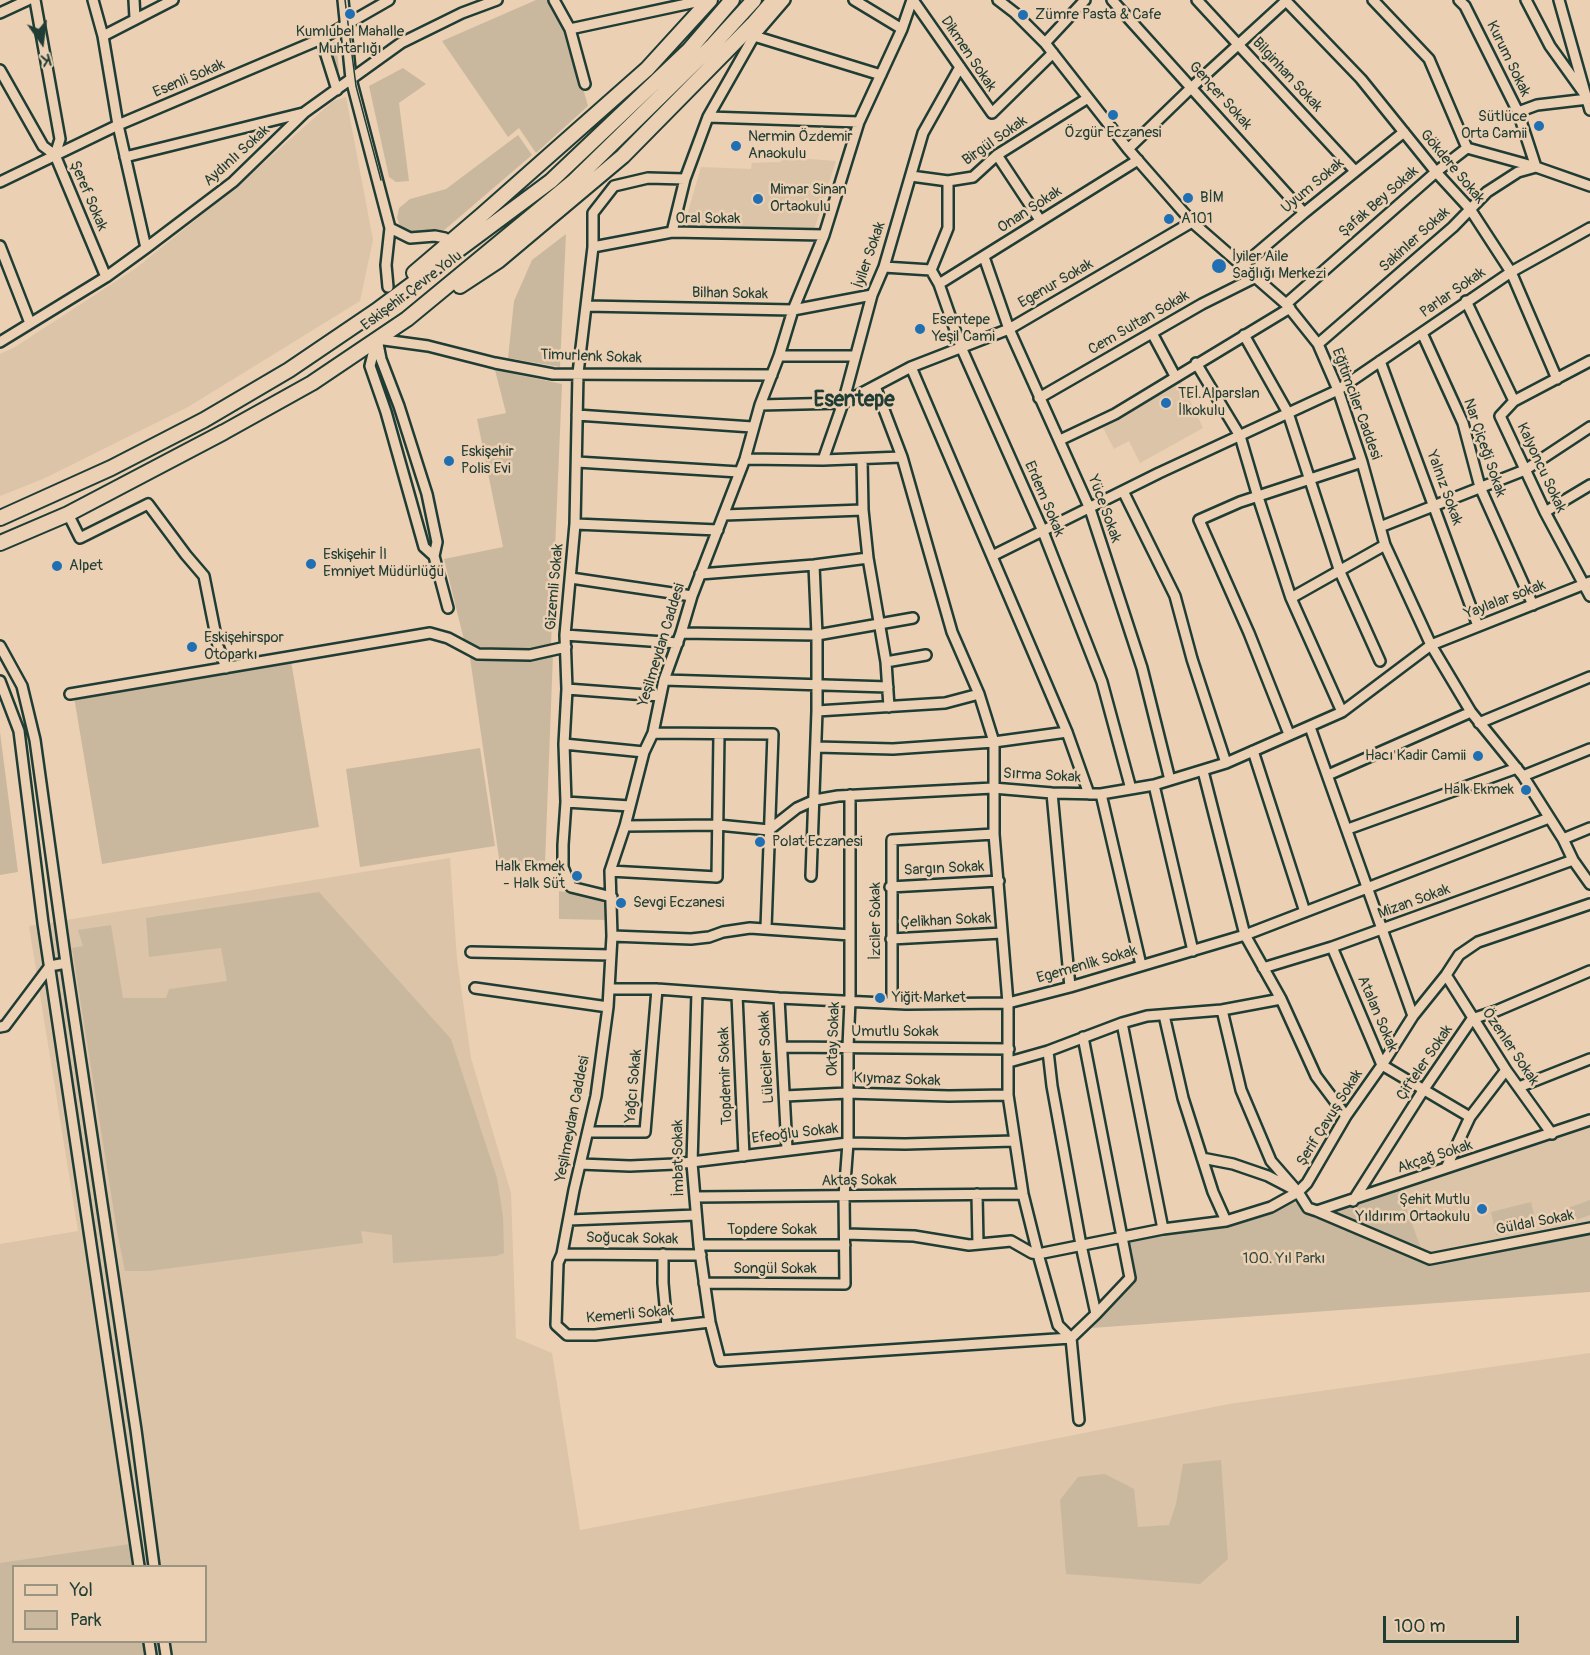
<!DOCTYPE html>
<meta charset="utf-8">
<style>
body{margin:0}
#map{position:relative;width:1590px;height:1655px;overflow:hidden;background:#ecd0b3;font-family:Pangolin,sans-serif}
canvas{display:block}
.legend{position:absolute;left:12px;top:1565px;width:195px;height:78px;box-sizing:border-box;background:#ecd0b3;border:2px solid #9a9580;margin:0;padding:8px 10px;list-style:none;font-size:18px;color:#1f3d34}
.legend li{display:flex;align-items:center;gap:12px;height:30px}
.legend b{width:30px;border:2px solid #9a9580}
.north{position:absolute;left:12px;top:12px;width:60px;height:60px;-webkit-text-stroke:4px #ecd0b3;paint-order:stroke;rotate:166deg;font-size:16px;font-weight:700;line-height:24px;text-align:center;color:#1f3d34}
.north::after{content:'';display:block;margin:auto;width:21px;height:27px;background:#1f3d34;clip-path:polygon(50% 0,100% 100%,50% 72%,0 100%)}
.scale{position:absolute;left:1383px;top:1616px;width:136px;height:27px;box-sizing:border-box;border:3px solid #1f3d34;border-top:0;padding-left:8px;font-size:18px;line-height:21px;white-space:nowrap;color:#1f3d34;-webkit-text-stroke:4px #ecd0b3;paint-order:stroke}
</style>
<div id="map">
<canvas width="1590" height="1655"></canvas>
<ul class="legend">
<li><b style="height:8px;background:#ecd0b3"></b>Yol</li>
<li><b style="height:16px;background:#cab89e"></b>Park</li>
</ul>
<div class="north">K</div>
<div class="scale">100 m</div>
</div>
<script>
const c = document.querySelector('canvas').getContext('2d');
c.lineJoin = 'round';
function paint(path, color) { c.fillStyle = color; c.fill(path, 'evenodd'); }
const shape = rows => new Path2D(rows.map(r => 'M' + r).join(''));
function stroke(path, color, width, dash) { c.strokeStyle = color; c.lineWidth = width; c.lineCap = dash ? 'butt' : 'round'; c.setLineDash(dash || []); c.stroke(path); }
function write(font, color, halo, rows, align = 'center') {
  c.font = font + ' Pangolin,sans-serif'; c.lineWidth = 5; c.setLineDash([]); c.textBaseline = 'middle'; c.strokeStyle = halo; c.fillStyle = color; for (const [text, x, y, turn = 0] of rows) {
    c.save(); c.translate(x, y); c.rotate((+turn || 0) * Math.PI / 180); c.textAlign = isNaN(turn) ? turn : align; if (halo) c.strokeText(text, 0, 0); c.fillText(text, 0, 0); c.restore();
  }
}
paint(shape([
 [346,97,373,240,360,301,188,407,43,479,0,496,0,354,15,347,136,268,239,185,333,101],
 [782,157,836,161,814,230,683,229,701,167,751,169,752,163,781,162],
 [1181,381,1203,428,1140,463,1129,441,1114,449,1102,426],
 [450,858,457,959,471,1058,511,1193,516,1338,552,1353,580,1530,939,1462,1229,1404,1590,1353,1590,1655,0,1655,0,1244,78,1231,29,926],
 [14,1566,206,1566,206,1642,14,1642],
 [1590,1120,1590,1228,1424,1256,1398,1185]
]), '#dbc4a8');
paint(shape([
 [536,0,550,0,568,35,588,106,536,153,519,128,508,137,442,41],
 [336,41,339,71,335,75,327,46],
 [403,68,426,84,399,103,409,181,396,182,389,177,369,86],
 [518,135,532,155,442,232,411,232,400,226,397,218,399,208,410,199,446,189],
 [566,234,560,367,508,358,514,301,532,260],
 [495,370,562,384,551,645,522,650,477,647,464,640,444,559,503,547,477,419,506,413],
 [553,654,545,864,500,865,470,658,528,660],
 [291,661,319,827,102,864,74,697],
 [0,732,18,872,0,875],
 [480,748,495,846,360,867,346,769],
 [559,891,600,897,607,908,607,920,559,919],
 [319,892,451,1039,497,1178,503,1217,504,1253,496,1256,393,1263,392,1235,361,1231,363,1243,149,1271,125,1271,117,1231,72,948,83,946,78,930,111,925,123,998,166,998,169,989,227,981,221,948,149,957,146,918],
 [1398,1185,1424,1256,1317,1211],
 [1590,1200,1590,1215,1573,1221,1568,1208],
 [1292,1201,1415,1260,1437,1264,1590,1234,1590,1292,1092,1328,1133,1280,1128,1243],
 [1531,1202,1537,1226,1496,1235,1491,1212],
 [1221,1460,1228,1559,1200,1584,1066,1574,1060,1500,1078,1477,1105,1474,1134,1489,1138,1527,1169,1525,1176,1504,1183,1464],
 [130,1544,133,1566,14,1566,14,1642,144,1642,145,1655,0,1655,0,1563]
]), '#cab89e');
const minor = shape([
 [35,0,60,139,55,155],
 [93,0,103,36,118,125,146,248],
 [134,0,135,18],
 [343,0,351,79,390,228,410,238,435,236,445,238],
 [554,0,570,29,585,84],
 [854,0,902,29],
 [913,0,992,113,1053,53],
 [998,0,1015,13,1045,43,1128,149,1192,222,1286,304,1318,344,1338,390,1362,462,1385,545,1431,645,1471,712,1523,776,1563,839,1573,860,1590,884],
 [1112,0,1304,213],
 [1197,0,1355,171],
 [1285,0,1361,79,1436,172,1470,209,1511,272,1557,379],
 [1373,0,1429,59,1467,148],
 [1459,0,1465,6,1518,112,1536,167],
 [1526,0,1550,46,1588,99],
 [1559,0,1590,110],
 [0,13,28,0],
 [570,29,705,0],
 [103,36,173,0],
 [754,36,881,75],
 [321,39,337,90],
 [1045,43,1085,0],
 [0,70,43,146,55,155,106,277],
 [1518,112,1537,105,1588,99],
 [708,117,859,122],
 [1467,148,1536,167,1590,186],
 [1128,149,1192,87,1287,0],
 [997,155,1040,220],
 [125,157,303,113],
 [911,176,948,181,973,177,997,155,1088,98],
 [0,182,118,125,321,39,389,0],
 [672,232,685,179,708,117,754,36,785,0],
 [0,246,30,323],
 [593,247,672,232,824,235],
 [984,257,1009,329,1090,509,1142,668,1170,780],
 [1243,265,1304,213,1404,132],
 [884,267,931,270,939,284,961,347,1042,529,1102,682,1131,789],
 [931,270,948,228,948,181],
 [939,284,1138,160],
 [388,287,386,265,390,228],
 [1466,301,1514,401],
 [1286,304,1436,172,1467,148],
 [586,306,793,310,872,295],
 [1152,333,1175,376],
 [1422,333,1463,423,1480,487,1533,605],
 [1244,335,1288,413,1340,572,1380,661],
 [377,339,428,346,495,363,553,374,772,375],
 [377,339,381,359,399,406,427,494,437,542,434,556,448,608],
 [0,342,106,277,146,248,233,182,305,112,401,43,462,13,497,0],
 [376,342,370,366,386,412,424,547,434,556],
 [1318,344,1453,227,1487,192,1518,172,1536,167],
 [779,356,855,356],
 [1380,361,1478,626],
 [1590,361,1514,401,1500,416,1545,512,1590,596],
 [1196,363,1240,436,1258,497,1291,598,1342,712],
 [911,367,1067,732,1089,794],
 [875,386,902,457,952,632,979,694,994,742,994,834,1008,1003,1008,1095,1023,1194,1038,1254,1058,1325,1071,1338,1079,1420],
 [1039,398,1202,304,1256,277],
 [760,405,843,403,911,367,1009,329,1192,222],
 [577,415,752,427],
 [1060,440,1115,414,1290,308],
 [745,459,823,460,902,457],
 [862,459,863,510,868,558,886,662,889,707],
 [823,460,843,403,872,295,884,267,923,133,960,67],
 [577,462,739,472],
 [1123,491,1175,596,1192,659,1226,763],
 [1545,512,1590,485],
 [68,514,80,538,148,504,186,555,204,576,218,646,226,668],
 [724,515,863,510],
 [575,524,718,530],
 [1380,527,1525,470,1590,427],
 [992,556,1159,473,1338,390,1511,272,1590,228],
 [700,574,814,565,868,558],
 [571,578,692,596],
 [1291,598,1385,545],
 [681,633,817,635,913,618],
 [565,635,678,643],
 [0,646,22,686,35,740,66,963,136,1430,154,1566],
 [886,662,926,655],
 [664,680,888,687],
 [0,681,19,731,43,923,139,1566],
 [567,689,660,696],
 [70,694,430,633,448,638,478,654,530,655,566,647],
 [817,711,945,703,979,694],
 [1479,723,1590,677],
 [1310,727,1413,1016],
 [653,733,773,734,766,928],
 [1289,734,1249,633,1199,520,1240,502,1362,462],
 [564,744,644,752],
 [816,747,893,749,994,742,1067,732],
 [1253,751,1305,912],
 [1203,771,1245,935,1281,999,1316,1076,1346,1116],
 [1328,775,1471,712],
 [1523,776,1590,749],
 [1154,785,1193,951],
 [1052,793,1070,987],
 [1101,794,1141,965],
 [566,802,630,806],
 [625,826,718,825,769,830,797,808,815,800,838,796,993,788,1052,793,1101,794,1154,785,1226,763,1342,712,1431,645,1590,582],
 [1348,829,1517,768],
 [1563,839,1590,828],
 [610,871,717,877,719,734],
 [811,876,817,711,817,635,814,565],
 [890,887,999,881],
 [612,897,571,887,563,867,563,845,566,802,564,744,567,689,565,635,575,524,578,373,593,247,593,213,614,186,648,178,685,179],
 [612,936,691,939,709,937,723,932,750,928,850,935],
 [891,939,1002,933],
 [1332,947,1382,1065,1470,1117],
 [471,952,611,955],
 [1263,968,1332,947,1573,860],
 [1446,975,1506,1070,1552,1134],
 [475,988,608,1007],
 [609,989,657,989,779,998,906,1004,1008,1003,1070,987,1245,935,1549,818],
 [697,992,692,1163,699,1245,710,1322,720,1361,1071,1338,1096,1314,1130,1278,1083,1037],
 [737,995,744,1156],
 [779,998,787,1149],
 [892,1003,892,840,994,834],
 [1222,1010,1241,1090,1271,1161,1298,1192,1308,1208,1317,1211,1590,1120],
 [1164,1015,1183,1098,1213,1192,1226,1221],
 [1122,1023,1163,1229],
 [0,1027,5,1026,50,966,66,963],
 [782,1047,1009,1049],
 [1048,1051,1052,1086,1081,1245,1096,1314],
 [1009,1062,1048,1051,1122,1023,1147,1016,1222,1010,1281,999],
 [1519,1087,1590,1059],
 [785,1096,847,1093,949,1096,1008,1095],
 [589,1132,645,1132,657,989],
 [1202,1158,1233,1164,1268,1176,1293,1189],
 [580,1164,630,1166,675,1164,848,1143,905,1144,1014,1141],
 [1446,1168,1470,1117,1506,1070],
 [977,1194,978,1244],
 [695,1197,1023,1194],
 [1353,1201,1424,1089,1472,1019,1496,1011,1590,971],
 [1317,1211,1430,1259,1590,1228],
 [569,1220,696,1215],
 [846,1234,914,1236,969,1245,1011,1241,1032,1253,1038,1254,1163,1229,1226,1221,1271,1207,1298,1192,1307,1183,1346,1116,1382,1065,1413,1016,1446,975,1459,955,1478,942,1590,904],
 [699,1245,845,1245],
 [562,1254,701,1255],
 [663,1254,663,1283,667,1327],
 [704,1283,845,1284,844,1196,848,1143,848,1047,850,1001,850,795],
 [710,1322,595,1335,567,1335,556,1325,558,1263,562,1254,574,1190,596,1096,608,1007,612,936,610,871,625,826,644,752,653,733,664,680,681,633,692,596,745,459,760,405,779,356,793,310,824,235,859,122,902,29,912,0],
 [149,1642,151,1655],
 [164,1642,166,1655]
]);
const highway = shape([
 [414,273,483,214,647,69,710,0],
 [460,286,498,261,623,156,753,24,774,0],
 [0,518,111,468,204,420,289,370,376,311,551,181,689,50,732,0],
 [0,543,68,514,224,432,312,383,407,319,573,182,713,45,754,0]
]);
stroke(minor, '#1f3d34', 14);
stroke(highway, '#1f3d34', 18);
stroke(minor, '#ecd0b3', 9);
stroke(highway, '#ecd0b3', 14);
stroke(shape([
 [345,0,356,86,381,180]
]), '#1f3d34', 1.5);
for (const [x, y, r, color] of [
 [350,14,6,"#1f6fb2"],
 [1023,15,6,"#1f6fb2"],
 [1113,115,6,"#1f6fb2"],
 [1539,126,6,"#1f6fb2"],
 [736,146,6,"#1f6fb2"],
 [1188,198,6,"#1f6fb2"],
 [758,199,6,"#1f6fb2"],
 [1169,219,6,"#1f6fb2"],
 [1219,266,8,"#1f6fb2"],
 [920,329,6,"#1f6fb2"],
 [1166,403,6,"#1f6fb2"],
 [449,461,6,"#1f6fb2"],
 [311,564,6,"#1f6fb2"],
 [57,566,6,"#1f6fb2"],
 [192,647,6,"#1f6fb2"],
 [1478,756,6,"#1f6fb2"],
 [1526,790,6,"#1f6fb2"],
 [760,842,6,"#1f6fb2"],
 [577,876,6,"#1f6fb2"],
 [621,903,6,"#1f6fb2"],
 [880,998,6,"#1f6fb2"],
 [1482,1209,6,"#1f6fb2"]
]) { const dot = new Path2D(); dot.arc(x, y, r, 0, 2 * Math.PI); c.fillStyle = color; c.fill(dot); stroke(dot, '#ecd0b3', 2); }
write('15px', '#1f3d34', '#ecd0b3', [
 ["Zümre Pasta & Cafe",1035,15],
 ["Kumlubel Mahalle",350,32,"center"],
 ["Muhtarlığı",350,49,"center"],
 ["Sütlüce",1527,117,"right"],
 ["Orta Camii",1527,134,"right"],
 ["Özgür Eczanesi",1113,133,"center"],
 ["Nermin Özdemir",748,137],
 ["Anaokulu",748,154],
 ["Mimar Sinan",770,190],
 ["Ortaokulu",770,207],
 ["BİM",1200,198],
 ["A101",1181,219],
 ["İyiler Aile",1232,257],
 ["Sağlığı Merkezi",1232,274],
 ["Esentepe",932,320],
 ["Yeşil Cami",932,337],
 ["TEİ.Alparslan",1178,394],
 ["İlkokulu",1178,411],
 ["Eskişehir",461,452],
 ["Polis Evi",461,469],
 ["Eskişehir İl",323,555],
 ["Emniyet Müdürlüğü",323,572],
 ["Alpet",69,566],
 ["Eskişehirspor",204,638],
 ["Otoparkı",204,655],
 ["Hacı Kadir Camii",1466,756,"right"],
 ["Halk Ekmek",1514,790,"right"],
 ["Polat Eczanesi",772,842],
 ["Halk Ekmek",565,867,"right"],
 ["- Halk Süt",565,884,"right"],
 ["Sevgi Eczanesi",633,903],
 ["Yiğit Market",892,998],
 ["Şehit Mutlu",1470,1200,"right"],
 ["Yıldırım Ortaokulu",1470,1217,"right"]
], 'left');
write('15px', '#1f3d34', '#ecd0b3', [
 ["Dikmen Sokak",968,54,56],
 ["Kurum Sokak",1508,59,64],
 ["Bilginhan Sokak",1287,75,47],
 ["Esenli Sokak",189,79,-23],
 ["Gençer Sokak",1220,96,48],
 ["Birgül Sokak",995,141,-35],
 ["Aydınlı Sokak",237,156,-42],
 ["Gökdere Sokak",1452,167,50],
 ["Uyum Sokak",1313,186,-40],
 ["Şeref Sokak",88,196,67],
 ["Şafak Bey Sokak",1379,202,-41],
 ["Onan Sokak",1030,210,-33],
 ["Oral Sokak",708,219],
 ["Sakinler Sokak",1415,240,-42],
 ["İyiler Sokak",870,255,-71],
 ["Egenur Sokak",1056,284,-30],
 ["Eskişehir Çevre Yolu",412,291,-37],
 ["Parlar Sokak",1453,293,-35],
 ["Bilhan Sokak",730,294,1],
 ["Cem Sultan Sokak",1139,323,-30],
 ["Timurlenk Sokak",591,357,2],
 ["Eğitimciler Caddesi",1356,404,70],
 ["Nar Çiçeği Sokak",1484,448,71],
 ["Kalyoncu Sokak",1541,468,65],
 ["Yalnız Sokak",1444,488,70],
 ["Erdem Sokak",1044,499,67],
 ["Yüce Sokak",1104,509,70],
 ["Gizemli Sokak",555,587,-85],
 ["Yaylalar sokak",1505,600,-21],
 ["Yeşilmeydan Caddesi",662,645,-73],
 ["Sırma Sokak",1042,776,3],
 ["Sargın Sokak",944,869,-3],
 ["Mizan Sokak",1414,902,-20],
 ["İzciler Sokak",876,921,-90],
 ["Çelikhan Sokak",946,921,-3],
 ["Egemenlik Sokak",1087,965,-16],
 ["Atalan Sokak",1377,1014,67],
 ["Umutlu Sokak",895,1032],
 ["Oktay Sokak",834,1039,-88],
 ["Özenler Sokak",1510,1047,56],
 ["Lüleciler Sokak",767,1057,-93],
 ["Çifteler Sokak",1425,1063,-56],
 ["Topdemir Sokak",726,1076,-92],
 ["Kıymaz Sokak",897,1080,2],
 ["Yağcı Sokak",634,1086,-85],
 ["Şerif Çavuş Sokak",1330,1118,-58],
 ["Yeşilmeydan Caddesi",573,1119,-79],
 ["Efeoğlu Sokak",795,1134,-7],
 ["Akçağ Sokak",1435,1157,-18],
 ["İmbat Sokak",679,1158,-91],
 ["Aktaş Sokak",859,1181,-1],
 ["Güldal Sokak",1535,1223,-11],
 ["Topdere Sokak",772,1230],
 ["Soğucak Sokak",632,1239,1],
 ["Songül Sokak",775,1269],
 ["Kemerli Sokak",630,1315,-5]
]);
write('15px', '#30493f', '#ecd0b3', [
 ["100. Yıl Parkı",1284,1259]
]);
write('bold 21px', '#1f3d34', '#ecd0b3', [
 ["Esentepe",854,401]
]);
</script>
